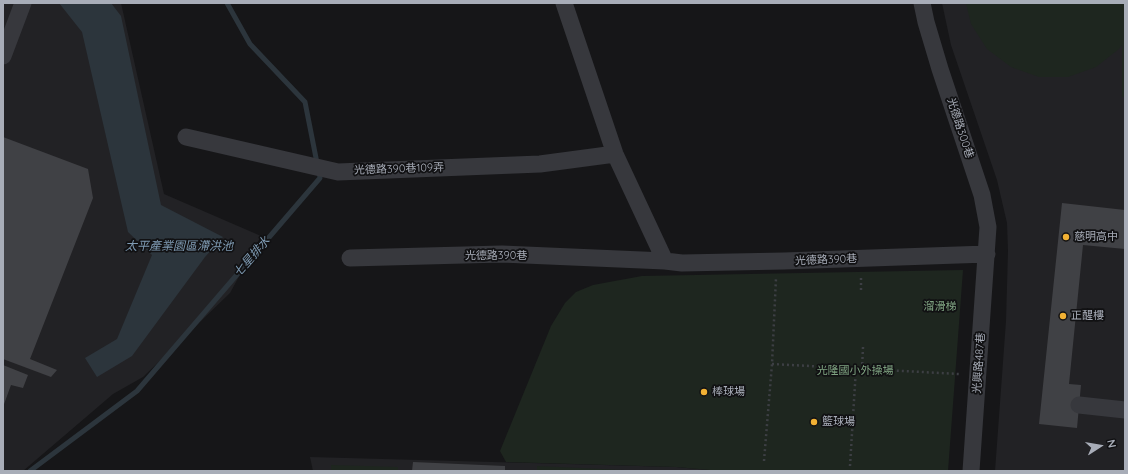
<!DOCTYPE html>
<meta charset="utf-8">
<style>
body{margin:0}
#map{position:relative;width:1128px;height:474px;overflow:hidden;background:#161618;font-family:Quicksand,sans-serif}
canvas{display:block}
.frame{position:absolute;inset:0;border:4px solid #a8adb8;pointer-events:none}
.north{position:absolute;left:1080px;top:426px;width:40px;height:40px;-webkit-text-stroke:3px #111113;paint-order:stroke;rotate:78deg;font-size:11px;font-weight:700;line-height:16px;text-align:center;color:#a8adb8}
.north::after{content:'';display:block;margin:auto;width:14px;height:18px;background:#a8adb8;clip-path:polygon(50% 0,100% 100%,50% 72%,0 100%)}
</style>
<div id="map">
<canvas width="1128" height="474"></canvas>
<div class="frame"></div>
<div class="north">N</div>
</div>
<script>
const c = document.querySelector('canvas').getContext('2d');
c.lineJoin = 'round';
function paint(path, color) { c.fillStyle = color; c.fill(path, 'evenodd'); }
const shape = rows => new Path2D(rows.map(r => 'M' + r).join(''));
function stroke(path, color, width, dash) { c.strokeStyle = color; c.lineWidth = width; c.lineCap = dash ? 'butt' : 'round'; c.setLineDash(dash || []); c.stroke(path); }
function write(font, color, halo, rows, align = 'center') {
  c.font = font + ' Quicksand,"Noto Sans TC",sans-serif'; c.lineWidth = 3.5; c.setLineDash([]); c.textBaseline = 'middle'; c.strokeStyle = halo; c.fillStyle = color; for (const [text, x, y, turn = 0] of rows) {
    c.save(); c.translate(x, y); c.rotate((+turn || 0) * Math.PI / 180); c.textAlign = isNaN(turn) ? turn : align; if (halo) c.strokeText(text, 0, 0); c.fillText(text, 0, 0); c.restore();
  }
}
paint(shape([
 [3,3,121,3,164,194,261,236,230,293,143,377,113,394,23,471,3,471],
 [942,3,1125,3,1125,471,995,471,1006,321,1008,251,1007,223,997,180,951,45],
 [310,457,676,467,721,471,313,471]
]), '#222225');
paint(shape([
 [966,3,1125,3,1125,97,1122,97,1122,45,1119,49,1096,67,1068,77,1039,77,1011,67,987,49,971,24],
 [963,270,948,471,721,471,676,467,506,462,500,451,551,326,565,303,576,292,593,285,642,276],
 [331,465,398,467,398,471,331,471],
 [537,466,646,471,537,471]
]), '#1e261f');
paint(shape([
 [59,3,111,3,121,16,161,205,223,237,205,257,132,356,97,377,85,358,117,339,152,255,128,232,82,32]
]), '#2c353c');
stroke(shape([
 [227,3,250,44,305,102,317,163],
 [30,471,137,391,320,178,319,171]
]), '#2c353c', 5);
paint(shape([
 [3,137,88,169,93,198,30,359,57,370,51,377,3,359],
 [1062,203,1125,210,1125,249,1083,245,1069,384,1081,385,1077,428,1039,424],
 [3,365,28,375,23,388,11,385,3,407],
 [413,462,505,466,505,471,412,471]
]), '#404145');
stroke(shape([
 [861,290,861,275],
 [772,364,959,374],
 [862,369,863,347],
 [764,461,772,364,776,278],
 [850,466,856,368]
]), '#3d3f44', 2.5, [2, 3]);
stroke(shape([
 [564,3,615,154,665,261],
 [922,3,926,22,940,69,982,195,988,227,971,471],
 [3,56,23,3],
 [186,137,338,172,540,164,615,154],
 [350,258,502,254,665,261,682,263,784,261,987,254],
 [1079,405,1125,410]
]), '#37383d', 17);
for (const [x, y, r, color] of [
 [1066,237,4,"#f2b134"],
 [1063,316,4,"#f2b134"],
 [704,392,4,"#f2b134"],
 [814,422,4,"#f2b134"]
]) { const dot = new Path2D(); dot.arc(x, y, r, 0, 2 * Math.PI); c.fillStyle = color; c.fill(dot); stroke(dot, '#111113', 1.5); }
write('11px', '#a8adb8', '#111113', [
 ["光德路300巷",960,128,72],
 ["光德路390巷109弄",399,169,-2],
 ["光德路390巷",496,256],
 ["光德路390巷",826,260,-2],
 ["光興路487巷",979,363,-86]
]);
write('11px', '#a8adb8', '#111113', [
 ["慈明高中",1074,237],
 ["正醒樓",1071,316],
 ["棒球場",712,392],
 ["籃球場",822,422]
], 'left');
write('11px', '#7fa381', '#111113', [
 ["溜滑梯",940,307],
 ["光隆國小外操場",855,371]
]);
write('italic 12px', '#7f9bb3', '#111113', [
 ["太平產業園區滯洪池",179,246],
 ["七星排水",252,257,-49]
]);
</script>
